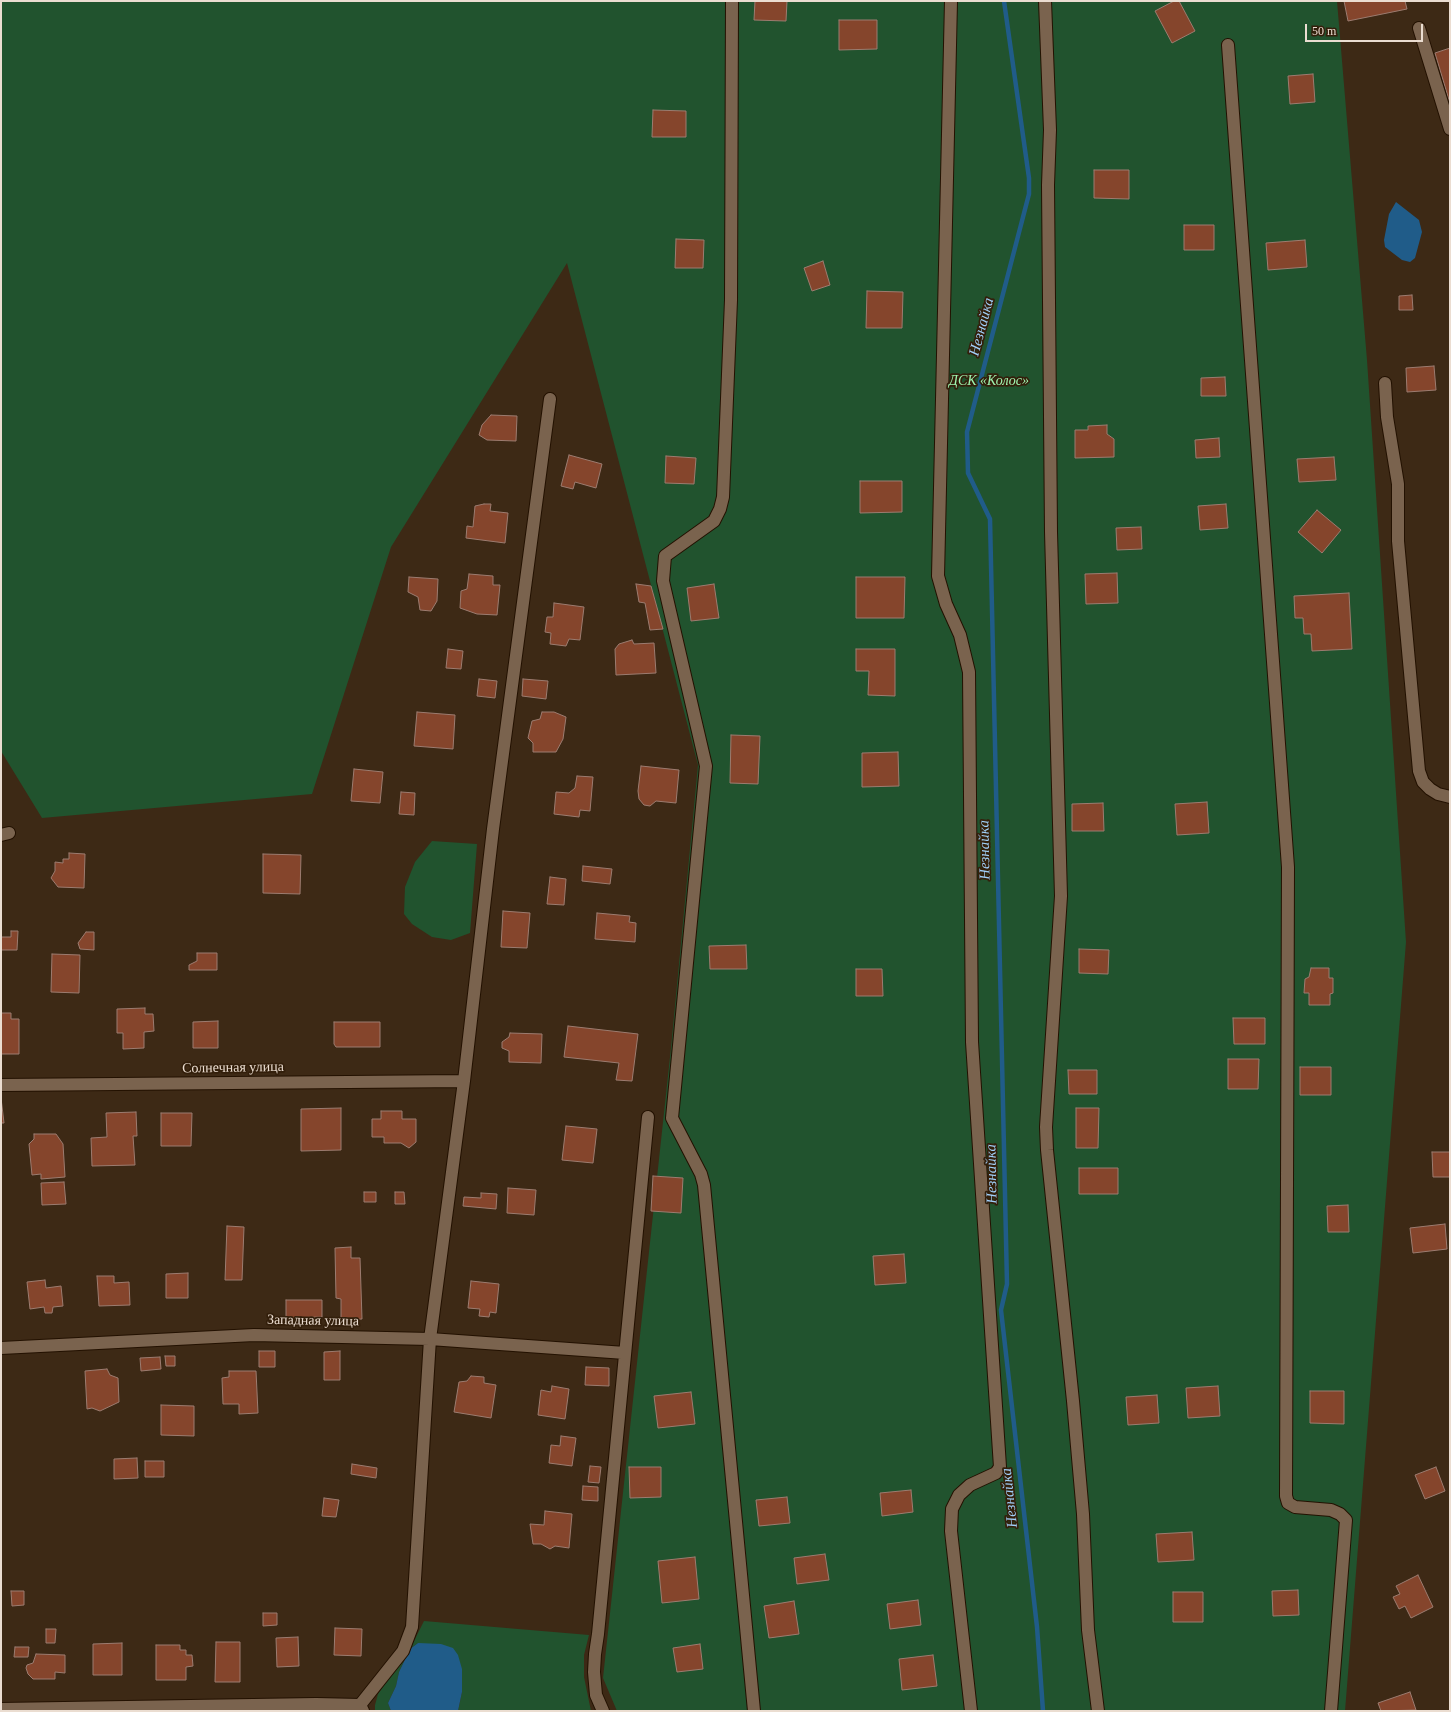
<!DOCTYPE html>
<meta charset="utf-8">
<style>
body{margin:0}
#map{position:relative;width:1451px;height:1712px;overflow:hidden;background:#3d2915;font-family:Georgia,serif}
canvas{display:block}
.frame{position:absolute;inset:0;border:2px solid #ebddd1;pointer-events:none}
.scale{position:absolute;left:1305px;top:24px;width:118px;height:18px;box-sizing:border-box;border:2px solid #ebddd1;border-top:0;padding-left:5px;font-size:12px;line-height:14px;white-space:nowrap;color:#ebddd1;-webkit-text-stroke:3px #331f0b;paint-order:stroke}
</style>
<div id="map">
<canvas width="1451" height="1712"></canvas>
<div class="frame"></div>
<div class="scale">50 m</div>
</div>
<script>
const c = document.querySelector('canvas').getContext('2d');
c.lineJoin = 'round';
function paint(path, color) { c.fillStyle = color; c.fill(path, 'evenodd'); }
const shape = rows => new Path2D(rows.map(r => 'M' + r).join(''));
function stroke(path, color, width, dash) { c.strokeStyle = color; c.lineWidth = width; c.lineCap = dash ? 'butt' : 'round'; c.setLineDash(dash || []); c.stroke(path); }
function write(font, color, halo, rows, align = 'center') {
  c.font = font + ' Georgia,serif'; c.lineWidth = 3.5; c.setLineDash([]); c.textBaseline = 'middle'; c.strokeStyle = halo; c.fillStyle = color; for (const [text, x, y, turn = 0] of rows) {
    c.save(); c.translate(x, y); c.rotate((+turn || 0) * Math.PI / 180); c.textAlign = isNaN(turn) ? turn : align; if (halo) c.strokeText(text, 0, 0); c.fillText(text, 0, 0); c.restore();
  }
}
paint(shape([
 [1,1,1337,1,1367,360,1406,942,1345,1711,617,1711,603,1678,671,1048,698,765,567,263,391,547,312,794,42,818,1,751],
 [432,841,477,844,470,933,451,940,432,937,412,924,404,914,405,887,415,862],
 [424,1621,589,1635,584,1655,584,1677,591,1711,458,1711,462,1692,418,1643,410,1649],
 [404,1661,399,1672,396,1686,388,1703,391,1711,375,1711,375,1705,378,1694,396,1668]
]), '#21532e');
paint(shape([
 [1396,202,1419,220,1422,232,1415,258,1410,262,1402,260,1385,247,1384,240,1389,214],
 [418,1643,441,1644,453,1648,458,1655,462,1669,462,1692,458,1711,391,1711,388,1703,396,1686,399,1672,410,1649]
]), '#205c89');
stroke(shape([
 [1004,1,1029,178,1029,194,967,432,968,473,990,519,1007,1284,1001,1310,1037,1627,1043,1711]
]), '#205c89', 4.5);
const building = shape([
 [755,1,787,1,786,21,754,20,755,1],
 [1174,1,1179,1,1195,31,1172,43,1155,11,1174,1],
 [1344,1,1405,1,1407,9,1348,21,1344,1],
 [839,20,877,20,877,49,839,50,839,20],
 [1450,48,1450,103,1435,53,1450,48],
 [1313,74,1315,102,1290,104,1288,76,1313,74],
 [653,110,686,111,686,137,652,137,653,110],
 [1094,170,1129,170,1129,199,1094,198,1094,170],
 [1184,225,1214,225,1214,250,1184,250,1184,225],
 [676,239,704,240,703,268,675,268,676,239],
 [1305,240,1307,267,1268,270,1266,243,1305,240],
 [823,261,830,285,812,291,804,268,823,261],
 [867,291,903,292,902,328,866,328,867,291],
 [1412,295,1413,310,1399,310,1399,296,1412,295],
 [1434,366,1436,390,1407,392,1406,368,1434,366],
 [1225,377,1226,396,1201,396,1201,378,1225,377],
 [491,415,517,416,516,441,487,440,479,435,482,425,491,415],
 [1107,425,1107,434,1114,439,1114,457,1075,458,1075,430,1088,430,1088,426,1107,425],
 [1219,438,1220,457,1196,458,1195,440,1219,438],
 [569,455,602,464,596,488,575,482,573,489,561,486,569,455],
 [666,456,696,458,694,484,665,483,666,456],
 [1334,457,1336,480,1299,482,1297,459,1334,457],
 [860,481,902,481,902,512,860,513,860,481],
 [484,504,491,504,490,511,508,513,505,543,466,538,467,526,473,527,475,506,484,504],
 [1226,504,1228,528,1200,530,1198,506,1226,504],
 [1317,510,1341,530,1322,553,1298,532,1317,510],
 [1141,527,1142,549,1117,550,1116,528,1141,527],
 [1117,573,1118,603,1086,604,1085,574,1117,573],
 [469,574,493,576,493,585,500,585,497,615,477,614,460,608,461,591,467,589,469,574],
 [409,577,438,579,437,601,431,611,420,610,418,597,408,592,409,577],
 [856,577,905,577,904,618,856,618,856,577],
 [636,584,651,586,663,629,650,630,645,603,639,602,636,584],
 [714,584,719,618,691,621,687,588,714,584],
 [1349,593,1352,649,1312,651,1311,634,1304,634,1303,618,1295,618,1294,596,1349,593],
 [554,603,584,607,580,640,569,639,566,646,550,644,551,633,545,632,547,617,553,617,554,603],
 [632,640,634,644,654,643,656,673,616,675,615,649,619,644,632,640],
 [448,649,463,651,461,669,446,668,448,649],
 [856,649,895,649,895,696,868,695,869,671,856,671,856,649],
 [479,679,497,681,495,698,477,696,479,679],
 [523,679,548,681,546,699,522,696,523,679],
 [417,712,455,715,453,749,414,746,417,712],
 [542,712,554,712,566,717,563,739,556,752,533,752,533,743,528,738,532,721,540,719,542,712],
 [731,735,760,736,758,784,730,783,731,735],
 [898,752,899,786,862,787,862,753,898,752],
 [641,766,679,770,676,803,656,801,650,806,644,805,639,799,638,791,641,766],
 [354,769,383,772,380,803,351,801,354,769],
 [577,776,593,777,590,811,580,810,579,817,554,814,556,792,569,793,575,788,577,776],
 [401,792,415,793,414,815,399,814,401,792],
 [1207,802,1209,833,1177,835,1175,804,1207,802],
 [1103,803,1104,831,1072,831,1072,804,1103,803],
 [69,853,85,854,84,888,58,887,51,878,55,871,55,862,63,863,63,859,69,859,69,853],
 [263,854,301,855,300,894,263,893,263,854],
 [583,866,612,869,610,884,582,881,583,866],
 [550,877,566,879,564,905,547,904,550,877],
 [503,911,530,913,527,948,501,947,503,911],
 [597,913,630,916,629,922,636,923,635,942,595,939,597,913],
 [11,931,18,931,17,950,1,950,1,937,11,937,11,931],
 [86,932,94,932,94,950,80,949,78,943,86,932],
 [746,945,747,969,710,969,709,946,746,945],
 [1079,949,1109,950,1108,974,1079,973,1079,949],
 [197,953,217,953,217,970,189,970,189,965,197,961,197,953],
 [52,954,80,955,79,993,51,992,52,954],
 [1311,968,1329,968,1329,978,1333,978,1333,993,1330,994,1330,1005,1309,1005,1309,993,1304,993,1305,979,1309,977,1311,968],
 [856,969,882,969,883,996,856,996,856,969],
 [145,1008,145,1014,153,1014,154,1031,144,1032,144,1048,123,1049,123,1033,117,1033,117,1009,145,1008],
 [1,1013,11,1013,11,1019,19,1019,19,1054,1,1054,1,1013],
 [1233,1018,1265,1018,1265,1044,1234,1044,1233,1018],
 [218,1021,218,1048,193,1048,193,1022,218,1021],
 [334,1022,380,1022,380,1047,336,1047,334,1044,334,1022],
 [568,1026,638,1034,632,1081,616,1080,619,1063,564,1057,568,1026],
 [510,1033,542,1034,541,1063,509,1062,509,1051,502,1048,502,1042,509,1037,510,1033],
 [1228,1059,1259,1059,1258,1089,1228,1089,1228,1059],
 [1300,1067,1331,1067,1331,1095,1300,1095,1300,1067],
 [1068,1070,1097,1070,1097,1094,1069,1094,1068,1070],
 [1,1098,4,1123,1,1123,1,1098],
 [341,1108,341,1150,301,1151,301,1109,341,1108],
 [1076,1108,1099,1108,1098,1148,1076,1148,1076,1108],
 [381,1111,402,1111,402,1119,416,1119,416,1142,409,1148,401,1143,384,1143,384,1137,372,1137,372,1119,381,1119,381,1111],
 [136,1112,137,1136,133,1136,135,1165,92,1166,91,1138,107,1137,106,1113,136,1112],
 [161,1113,192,1113,191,1146,161,1146,161,1113],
 [566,1126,597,1129,593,1163,562,1160,566,1126],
 [34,1134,56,1134,63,1144,65,1177,41,1179,41,1174,32,1175,29,1144,34,1139,34,1134],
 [1432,1152,1450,1152,1450,1177,1433,1177,1432,1152],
 [1079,1168,1118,1168,1118,1194,1079,1194,1079,1168],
 [653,1176,683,1178,681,1213,651,1211,653,1176],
 [64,1182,66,1204,42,1205,41,1183,64,1182],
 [508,1188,536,1190,534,1215,507,1213,508,1188],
 [364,1192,376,1192,376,1202,364,1202,364,1192],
 [395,1192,404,1192,405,1204,395,1204,395,1192],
 [481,1193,497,1194,496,1209,463,1206,464,1197,481,1198,481,1193],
 [1348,1205,1349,1232,1328,1232,1327,1206,1348,1205],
 [1445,1224,1447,1249,1413,1253,1410,1228,1445,1224],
 [227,1226,244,1227,242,1280,225,1280,227,1226],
 [351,1247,351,1258,360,1258,362,1319,341,1320,341,1299,336,1298,335,1248,351,1247],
 [904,1254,906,1283,875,1285,873,1256,904,1254],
 [188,1273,188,1298,166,1298,166,1274,188,1273],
 [97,1276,114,1276,114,1283,129,1282,130,1305,99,1306,97,1276],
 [45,1280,46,1288,61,1286,63,1306,53,1307,52,1313,45,1313,44,1307,30,1309,27,1282,45,1280],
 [471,1281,499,1284,496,1313,490,1312,489,1317,479,1316,480,1309,468,1308,471,1281],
 [286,1300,322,1300,322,1317,286,1318,286,1300],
 [259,1351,275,1351,275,1367,259,1367,259,1351],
 [340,1351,340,1380,324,1380,324,1352,340,1351],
 [165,1356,175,1356,175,1366,166,1366,165,1356],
 [160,1357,161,1369,141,1371,140,1358,160,1357],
 [586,1367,609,1368,609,1386,585,1385,586,1367],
 [107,1369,110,1375,118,1378,119,1402,100,1411,92,1408,87,1409,85,1371,107,1369],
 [229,1371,256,1371,258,1413,239,1414,239,1404,223,1404,222,1378,229,1377,229,1371],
 [471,1376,484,1377,484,1383,496,1385,491,1418,454,1412,459,1382,467,1381,471,1376],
 [552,1386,569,1389,565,1419,538,1415,541,1390,551,1392,552,1386],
 [1218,1386,1220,1416,1188,1418,1186,1388,1218,1386],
 [1310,1391,1344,1391,1344,1424,1310,1423,1310,1391],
 [691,1392,695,1424,658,1428,654,1396,691,1392],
 [1157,1395,1159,1423,1128,1425,1126,1397,1157,1395],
 [161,1405,194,1406,194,1436,161,1435,161,1405],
 [561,1436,576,1438,572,1466,549,1463,551,1445,560,1446,561,1436],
 [137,1458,138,1478,114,1479,114,1459,137,1458],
 [145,1461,164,1461,164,1477,145,1477,145,1461],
 [352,1464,377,1468,376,1478,351,1474,352,1464],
 [590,1466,601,1467,599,1483,588,1482,590,1466],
 [629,1467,661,1467,661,1497,630,1498,629,1467],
 [1436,1467,1445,1491,1425,1499,1415,1475,1436,1467],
 [583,1486,598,1487,598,1501,582,1500,583,1486],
 [911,1490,913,1512,882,1516,880,1493,911,1490],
 [787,1497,790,1523,759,1526,756,1500,787,1497],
 [324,1498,339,1500,336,1517,322,1516,324,1498],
 [545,1511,572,1514,569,1548,555,1546,550,1549,541,1544,533,1544,530,1524,544,1525,545,1511],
 [1192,1532,1194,1560,1158,1562,1156,1534,1192,1532],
 [825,1554,829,1580,797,1584,794,1558,825,1554],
 [695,1557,699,1599,662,1603,658,1561,695,1557],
 [1418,1575,1433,1607,1411,1618,1405,1606,1399,1609,1393,1597,1400,1594,1396,1586,1418,1575],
 [1298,1590,1299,1615,1273,1616,1272,1591,1298,1590],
 [11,1591,24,1591,24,1605,12,1606,11,1591],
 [1173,1592,1203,1592,1203,1622,1173,1622,1173,1592],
 [918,1600,921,1625,890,1629,887,1604,918,1600],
 [794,1601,799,1634,769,1638,764,1606,794,1601],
 [263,1613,277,1613,277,1625,263,1626,263,1613],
 [335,1628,362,1629,361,1656,334,1655,335,1628],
 [46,1629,56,1629,55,1643,46,1643,46,1629],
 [298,1637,299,1666,277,1667,276,1638,298,1637],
 [216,1642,240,1642,240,1682,215,1682,216,1642],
 [122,1643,122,1675,93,1675,93,1644,122,1643],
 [700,1644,703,1669,677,1672,673,1648,700,1644],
 [156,1645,180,1645,180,1650,186,1650,186,1655,192,1655,193,1666,186,1667,186,1680,156,1680,156,1645],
 [15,1647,29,1647,28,1657,14,1657,15,1647],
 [36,1654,65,1655,65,1673,55,1672,55,1679,33,1679,28,1674,26,1668,27,1665,33,1663,36,1654],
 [933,1655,937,1686,902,1690,899,1659,933,1655],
 [1410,1692,1416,1710,1381,1711,1378,1703,1410,1692]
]);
paint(building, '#85452c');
stroke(building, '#9c7c70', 1);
const minor = shape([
 [732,1,731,300,723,497,720,509,714,521,665,556,663,581,706,766,672,1118,701,1174,704,1185,754,1711],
 [951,1,938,576,946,604,960,635,969,672,972,1042,1000,1467,996,1473,970,1485,959,1495,952,1509,951,1531,971,1711],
 [1045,1,1050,130,1048,185,1051,532,1061,896,1046,1127,1047,1150,1073,1401,1083,1514,1088,1630,1098,1711],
 [1419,28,1450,129],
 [1228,45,1288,867,1286,1496,1288,1503,1295,1507,1331,1510,1340,1514,1346,1520,1331,1711],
 [1385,383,1387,417,1398,484,1398,541,1419,771,1423,782,1430,789,1438,794,1450,797],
 [1,835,9,833],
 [1,1085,464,1081],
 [1,1348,254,1335,430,1339,625,1353],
 [360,1705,403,1651,412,1627,430,1339,464,1081,493,829,550,399],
 [1,1709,316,1704,360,1705,363,1711],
 [603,1711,596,1695,594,1672,595,1654,598,1634,648,1117]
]);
stroke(minor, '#231101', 14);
stroke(minor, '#7a634e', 12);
write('italic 14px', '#9ef5b0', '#331f0b', [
 ["ДСК «Колос»",989,381]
]);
write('14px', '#ebddd1', '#331f0b', [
 ["Солнечная улица",233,1068,-1],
 ["Западная улица",313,1321,1]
]);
write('italic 15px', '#a0cff8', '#331f0b', [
 ["Незнайка",982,327,-75],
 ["Незнайка",985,850,-91],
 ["Незнайка",992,1174,-91],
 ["Незнайка",1010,1498,-96]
]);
</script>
